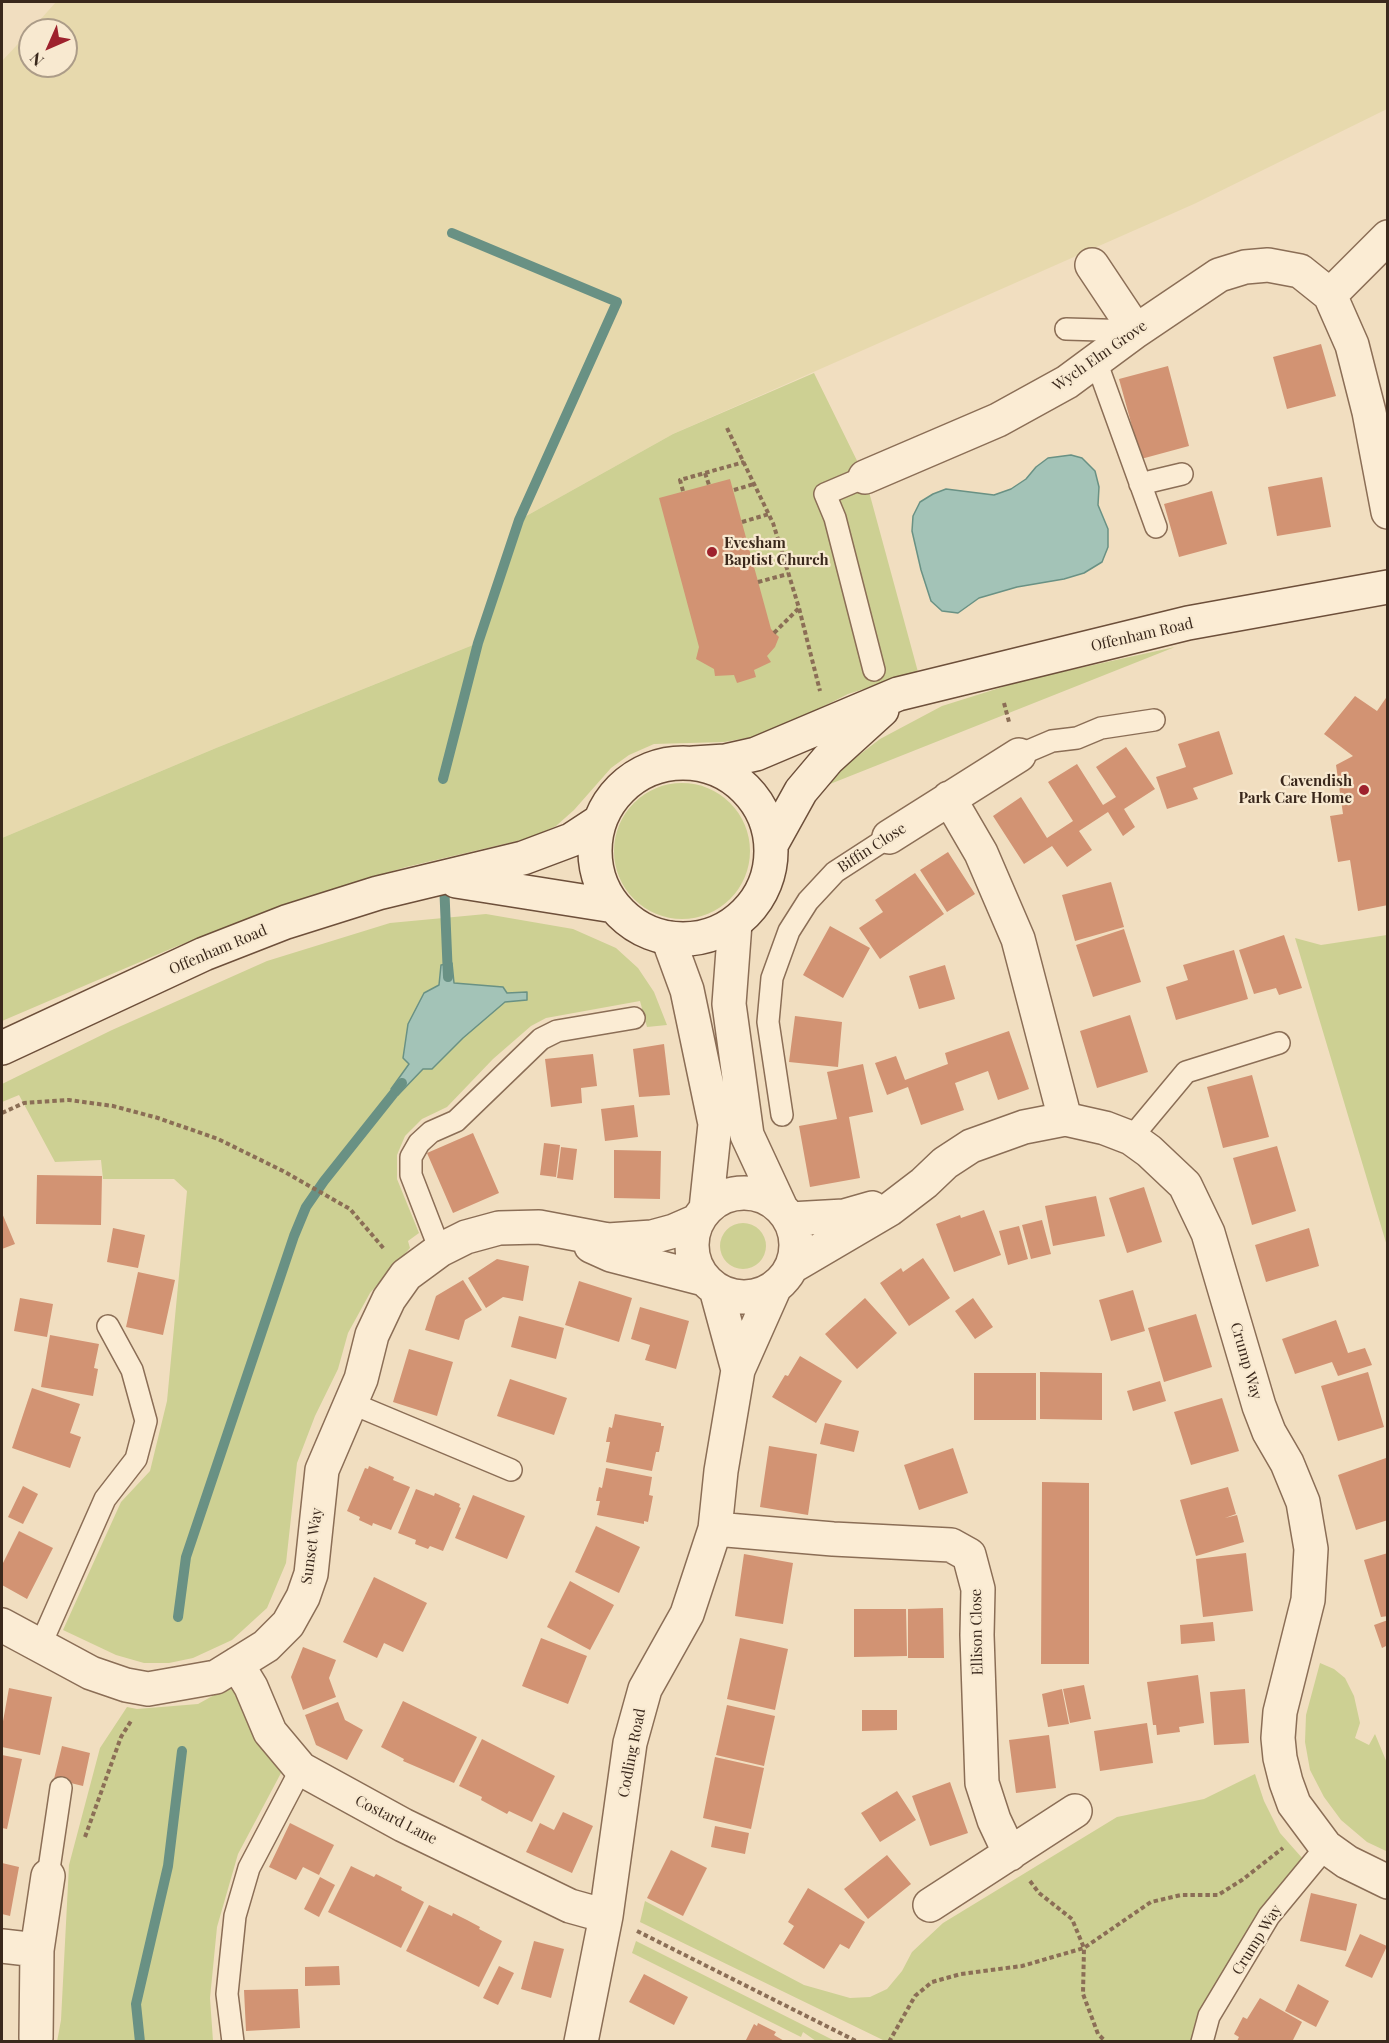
<!DOCTYPE html>
<style>
body{margin:0}
#map{position:relative;width:1389px;height:2043px;overflow:hidden;background:#f1dec0;font-family:"Playfair Display",serif}
canvas{display:block}
.frame{position:absolute;inset:0;border:3px solid #3a281c;pointer-events:none}
.north{position:absolute;left:18px;top:18px;width:60px;height:60px;box-sizing:border-box;background:#f8e9d0;border:2px solid #ac9c88;border-radius:50%;rotate:225deg;font-size:16px;font-weight:700;line-height:24px;text-align:center;color:#3a281c}
.north::after{content:'';display:block;margin:auto;width:21px;height:27px;background:#9e222d;clip-path:polygon(50% 0,100% 100%,50% 72%,0 100%)}
</style>
<div id="map">
<canvas width="1389" height="2043"></canvas>
<div class="frame"></div>
<div class="north">N</div>
</div>
<script>
const c = document.querySelector('canvas').getContext('2d');
c.lineJoin = 'round';
function paint(path, color) { c.fillStyle = color; c.fill(path, 'evenodd'); }
const shape = rows => new Path2D(rows.map(r => 'M' + r).join(''));
function stroke(path, color, width, dash) { c.strokeStyle = color; c.lineWidth = width; c.lineCap = dash ? 'butt' : 'round'; c.setLineDash(dash || []); c.stroke(path); }
function write(font, color, halo, rows, align = 'center') {
  c.font = font + ' "Playfair Display",serif'; c.lineWidth = 4.5; c.setLineDash([]); c.textBaseline = 'middle'; c.strokeStyle = halo; c.fillStyle = color; for (const [text, x, y, turn = 0] of rows) {
    c.save(); c.translate(x, y); c.rotate((+turn || 0) * Math.PI / 180); c.textAlign = isNaN(turn) ? turn : align; if (halo) c.strokeText(text, 0, 0); c.fillText(text, 0, 0); c.restore();
  }
}
paint(shape([
 [56,2,1388,2,1387,109,1194,204,673,434,519,520,478,643,216,748,2,838,2,61,30,31,30,66,66,66,66,30,31,30]
]), '#e7d9ad');
paint(shape([
 [814,373,865,477,918,672,848,694,769,734,724,742,654,744,629,755,611,768,574,810,556,826,530,838,406,867,299,900,175,947,2,1021,2,838,216,748,478,643,519,520,673,434],
 [1175,647,825,786,850,762,880,739,942,706,1025,680],
 '614 851a68 68 0 1 1 136 0a68 68 0 1 1-136 0Z',
 [486,914,573,929,616,948,638,968,654,992,667,1025,647,1027,640,1001,546,1018,531,1026,493,1059,447,1107,422,1119,405,1136,397,1155,397,1179,419,1233,408,1241,410,1248,370,1293,348,1333,338,1369,315,1416,297,1463,286,1563,267,1608,232,1640,193,1658,169,1663,144,1663,116,1655,63,1630,121,1502,150,1471,167,1401,187,1191,174,1179,103,1179,101,1160,55,1162,19,1095,2,1102,2,1084,112,1030,267,961,390,923],
 [1387,935,1388,935,1387,1246,1295,938,1321,945],
 '720 1246a23 23 0 1 1 46 0a23 23 0 1 1-46 0Z',
 [1320,1663,1334,1669,1345,1678,1354,1696,1360,1723,1355,1738,1369,1745,1375,1734,1387,1763,1386,1851,1367,1842,1341,1820,1324,1797,1310,1770,1305,1742,1306,1715],
 [245,1678,290,1756,238,1854,217,1927,210,1998,213,2041,57,2042,61,2020,69,1865,100,1748,127,1707,137,1709,198,1704],
 [1255,1774,1264,1801,1280,1833,1303,1859,1244,1935,1192,2041,885,2041,640,1922,645,1901,804,1985,850,1998,870,1997,887,1989,902,1971,912,1952,943,1923,1117,1817,1204,1799],
 [636,1941,835,2041,816,2041,803,2032,801,2037,632,1953]
]), '#cdd093');
const water = shape([
 [1071,455,1082,458,1095,471,1099,487,1098,505,1108,529,1108,547,1102,562,1084,573,1064,579,1017,587,979,598,958,613,942,611,931,601,921,570,912,531,913,516,920,502,933,494,946,489,994,495,1011,489,1026,479,1036,467,1048,458,1071,455],
 [452,963,454,983,503,987,507,993,527,992,527,1000,505,1002,463,1038,432,1069,423,1069,398,1095,391,1089,409,1064,403,1058,408,1024,424,993,439,985,441,965,452,963]
]);
paint(water, '#a3c3b7');
stroke(water, '#699184', 1.5);
stroke(shape([
 [443,779,478,643,519,520,617,302,452,233],
 [444,882,448,977],
 [178,1617,186,1557,294,1236,306,1207,324,1181,402,1083],
 [140,2042,136,2004,168,1866,182,1751]
]), '#699184', 10);
paint(shape([
 [1321,344,1336,396,1287,409,1273,357],
 [1168,366,1189,446,1141,459,1119,379],
 [1322,477,1331,527,1277,536,1268,487],
 [730,479,771,629,779,637,775,647,767,656,771,662,754,670,756,677,737,683,734,675,715,676,714,669,696,659,699,647,659,498],
 [1212,491,1227,544,1179,557,1164,504],
 [1388,695,1388,905,1358,911,1350,860,1338,862,1330,816,1343,814,1336,765,1353,756,1324,734,1355,696,1377,711],
 [1219,731,1233,774,1193,788,1198,799,1167,809,1156,777,1186,767,1178,744],
 [1126,747,1155,789,1124,809,1135,827,1123,836,1108,812,1079,831,1092,850,1067,867,1052,846,1024,864,993,816,1021,797,1047,838,1073,821,1048,782,1077,764,1103,805,1116,797,1096,767],
 [948,852,975,894,947,912,920,870],
 [915,873,944,914,880,959,859,928,883,912,875,900],
 [1111,882,1124,927,1075,941,1062,895],
 [830,926,870,948,843,998,803,975],
 [1124,929,1141,982,1093,997,1076,945],
 [1284,935,1302,988,1279,995,1276,988,1254,994,1239,950],
 [1234,950,1248,999,1176,1020,1166,987,1188,980,1183,965],
 [945,965,955,999,919,1009,909,976],
 [1130,1015,1148,1072,1097,1088,1080,1031],
 [795,1016,842,1022,838,1067,789,1062],
 [1009,1031,1029,1089,998,1100,988,1071,955,1083,964,1110,921,1125,908,1087,887,1095,875,1063,896,1056,905,1080,948,1064,945,1053],
 [664,1044,670,1095,639,1097,633,1049],
 [593,1054,597,1086,581,1088,582,1103,551,1107,545,1059],
 [863,1064,873,1112,849,1117,860,1178,810,1187,799,1126,837,1119,827,1072],
 [1252,1075,1269,1137,1223,1148,1207,1087],
 [634,1105,638,1137,605,1141,601,1109],
 [473,1133,499,1193,453,1213,427,1153],
 [544,1143,560,1145,556,1177,540,1175],
 [1277,1146,1296,1211,1252,1225,1233,1158],
 [561,1147,577,1149,573,1180,557,1178],
 [614,1150,661,1151,660,1199,614,1198],
 [37,1175,102,1176,101,1225,36,1224],
 [1144,1187,1162,1242,1127,1253,1109,1198],
 [1096,1196,1105,1236,1053,1246,1045,1206],
 [984,1210,1001,1255,954,1272,936,1224,960,1215,961,1218],
 [2,1213,15,1244,2,1249],
 [1042,1220,1051,1254,1031,1259,1022,1225],
 [1019,1226,1028,1259,1008,1265,999,1231],
 [113,1228,145,1235,138,1268,107,1262],
 [1309,1228,1319,1266,1266,1282,1255,1245],
 [923,1258,950,1298,909,1326,880,1283,901,1268,903,1272],
 [497,1259,529,1266,523,1301,503,1297,486,1308,468,1278],
 [138,1272,175,1280,163,1335,126,1327],
 [463,1280,482,1310,465,1320,459,1340,425,1330,436,1296],
 [579,1281,632,1298,619,1342,565,1325],
 [1133,1290,1145,1331,1111,1341,1099,1300],
 [20,1298,53,1304,47,1337,14,1331],
 [865,1298,897,1333,857,1369,825,1334],
 [973,1298,993,1327,975,1339,955,1311],
 [640,1307,689,1321,676,1369,645,1360,650,1345,631,1339],
 [1196,1314,1212,1367,1164,1382,1148,1328],
 [519,1316,564,1328,556,1359,511,1347],
 [1336,1320,1348,1353,1365,1348,1372,1365,1338,1376,1332,1362,1295,1374,1282,1339],
 [50,1335,99,1344,94,1368,98,1369,93,1396,41,1387],
 [409,1349,453,1362,437,1416,393,1402],
 [800,1356,842,1381,816,1423,772,1397,785,1375,788,1376],
 [1040,1372,1102,1373,1102,1420,1040,1419],
 [1368,1372,1384,1427,1338,1441,1321,1386],
 [974,1373,1036,1373,1036,1420,974,1420],
 [510,1379,567,1398,554,1435,497,1416],
 [1160,1381,1166,1401,1133,1411,1127,1391],
 [32,1388,80,1404,70,1433,81,1437,70,1468,12,1448],
 [1222,1398,1239,1451,1191,1465,1174,1412],
 [615,1414,661,1423,661,1426,664,1426,659,1452,656,1452,652,1471,606,1462,610,1442,606,1442,609,1427,612,1428],
 [825,1423,859,1431,854,1452,820,1444],
 [769,1446,817,1454,808,1515,760,1507],
 [953,1448,968,1493,919,1510,904,1465],
 [1386,1458,1388,1463,1388,1520,1356,1530,1338,1475],
 [369,1466,394,1477,393,1480,410,1487,391,1530,373,1523,372,1526,359,1520,360,1517,347,1511,365,1468,368,1469],
 [606,1468,652,1477,649,1495,653,1496,648,1522,644,1521,644,1524,597,1515,600,1501,596,1501,599,1487,602,1488],
 [1042,1482,1089,1483,1089,1664,1041,1664],
 [23,1486,38,1494,23,1524,8,1517],
 [1228,1487,1236,1514,1225,1518,1237,1515,1244,1542,1196,1556,1180,1500],
 [416,1489,434,1496,435,1493,460,1504,459,1507,461,1508,443,1551,430,1546,428,1549,415,1544,416,1540,398,1533],
 [473,1495,525,1516,507,1559,455,1538],
 [596,1526,640,1547,619,1593,575,1572],
 [19,1531,53,1548,27,1599,2,1585,2,1565],
 [1246,1553,1253,1611,1203,1617,1196,1559],
 [1388,1553,1388,1616,1381,1617,1364,1560],
 [744,1554,793,1563,783,1624,735,1616],
 [374,1577,427,1603,403,1652,384,1643,377,1658,343,1642],
 [570,1581,614,1605,590,1650,547,1627],
 [943,1608,944,1658,908,1658,908,1609],
 [854,1609,906,1609,907,1656,854,1657],
 [1388,1620,1388,1645,1382,1648,1374,1625],
 [1213,1622,1215,1641,1181,1644,1180,1625],
 [541,1638,587,1656,568,1704,522,1686],
 [740,1638,788,1649,775,1710,727,1699],
 [303,1647,336,1660,329,1678,336,1697,303,1710,291,1677],
 [1198,1675,1204,1723,1179,1727,1180,1732,1157,1735,1156,1725,1153,1725,1147,1682],
 [1084,1685,1091,1719,1070,1723,1063,1689],
 [9,1688,52,1697,40,1755,2,1747,2,1727],
 [1062,1689,1069,1724,1048,1727,1042,1694],
 [1245,1689,1249,1743,1214,1745,1210,1692],
 [403,1701,477,1737,454,1783,403,1761,404,1759,381,1747],
 [338,1702,345,1720,363,1730,347,1760,316,1745,305,1715],
 [727,1705,775,1716,764,1766,716,1755],
 [862,1710,897,1710,897,1730,862,1731],
 [1147,1723,1153,1763,1100,1771,1094,1731],
 [1049,1735,1056,1788,1016,1793,1009,1740],
 [482,1739,555,1776,532,1822,509,1811,507,1814,481,1800,482,1797,459,1786],
 [62,1746,90,1753,83,1786,54,1779],
 [2,1755,22,1759,7,1829,2,1828],
 [715,1757,764,1768,751,1829,703,1818],
 [950,1782,968,1833,930,1846,912,1796],
 [897,1791,916,1820,880,1842,861,1813],
 [563,1812,593,1826,572,1873,526,1852,540,1823,554,1830],
 [290,1823,334,1845,319,1875,303,1867,296,1880,269,1867],
 [715,1826,749,1833,745,1854,711,1847],
 [671,1850,707,1868,683,1916,647,1898],
 [887,1855,911,1884,868,1919,844,1889],
 [2,1863,19,1867,10,1916,2,1914],
 [351,1866,374,1877,376,1874,402,1887,401,1890,424,1902,401,1948,328,1912],
 [320,1877,335,1885,319,1917,304,1909],
 [808,1888,865,1922,849,1949,840,1944,824,1969,783,1944,794,1926,788,1922],
 [1311,1893,1357,1904,1346,1951,1300,1941],
 [429,1905,452,1916,453,1913,467,1920,480,1927,479,1929,502,1941,479,1987,406,1951],
 [1360,1934,1387,1946,1372,1978,1345,1966],
 [534,1941,564,1949,551,1998,521,1989],
 [339,1966,340,1985,305,1986,305,1967],
 [499,1966,514,1973,498,2005,483,1998],
 [644,1974,688,1997,674,2025,629,2002],
 [1298,1984,1329,2001,1316,2027,1285,2011],
 [298,1989,300,2028,246,2031,244,1990],
 [1260,1998,1302,2022,1292,2042,1237,2041,1239,2037,1234,2034,1243,2017,1247,2019],
 [758,2023,776,2032,774,2035,786,2042,745,2042,754,2024,757,2026]
]), '#d29373');
const lane = shape([
 [1066,329,1136,331],
 [1096,361,1156,527],
 [865,477,825,494,835,518,874,670],
 [1140,484,1182,474],
 [1019,755,1052,741,1077,738,1101,728,1154,720],
 [782,1115,768,1022,772,978,789,931,808,901,835,872,889,837],
 [1131,1138,1186,1072,1279,1043],
 [440,1250,411,1175,411,1157,419,1143,431,1132,456,1121,541,1039,557,1031,634,1018],
 [351,1403,511,1470],
 [40,1646,105,1499,136,1459,146,1421,132,1370,108,1326],
 [48,1876,61,1788],
 [233,2042,227,1994,235,1916,249,1868,301,1769],
 [1202,2042,1209,2016,1269,1916,1326,1847]
]);
const street = shape([
 [1092,265,1136,331],
 [1330,295,1388,237],
 [865,477,998,420,1067,382,1136,331,1219,275,1245,267,1268,265,1300,271,1330,295,1352,345,1369,412,1388,512],
 [949,798,981,853,1018,939,1065,1119],
 [889,837,1019,755],
 [735,923,729,1004,747,1135,780,1206],
 [668,938,687,990,715,1124,706,1209],
 '692 1245a52 52 0 1 1 104 0a52 52 0 1 1-104 0Z',
 [790,1219,844,1216,872,1208],
 [591,1246,611,1255,704,1279],
 [793,1266,890,1209,924,1183,945,1163,971,1146,1024,1127,1065,1119,1105,1128,1131,1138,1149,1151,1185,1185,1208,1233,1259,1406,1269,1432,1287,1463,1303,1502,1311,1549,1308,1600,1280,1712,1278,1738,1280,1758,1286,1782,1294,1804,1326,1847,1347,1862,1388,1882],
 [716,1289,738,1370],
 [715,1529,833,1539,951,1545,969,1555,978,1589,977,1635,982,1783,994,1820,1010,1854],
 [2,1625,91,1673,126,1685,148,1689,216,1677,266,1646,288,1624,303,1597,311,1574,322,1470,361,1379,372,1335,389,1299,406,1275,440,1250,466,1237,499,1228,539,1227,608,1240,652,1237,674,1231,697,1221],
 [237,1664,251,1687,270,1732,301,1769,403,1825,570,1906,606,1916],
 [930,1905,1075,1811],
 [2,1946,37,1950],
 [36,2038,37,1950,48,1876],
 [581,2042,606,1916,630,1743,645,1689,687,1614,715,1529,721,1471,738,1370,774,1289]
]);
const secondary = shape([
 [694,763,725,761,756,754,898,694,1188,623,1388,587],
 '595 851a88 88 0 1 1 176 0a88 88 0 1 1-176 0Z',
 [771,845,801,791,828,759,882,710],
 [456,881,614,906],
 [2,1048,204,954,286,922,378,893,523,858,571,840,600,821]
]);
stroke(lane, '#8b6e56', 24);
stroke(street, '#8b6e56', 36);
stroke(secondary, '#6d4f3a', 36);
stroke(shape([
 [727,428,773,523,799,608,820,691],
 [705,473,709,485],
 [734,490,754,484],
 [683,491,680,480,744,462],
 [742,522,769,514],
 [758,582,788,574],
 [774,633,799,608],
 [1004,703,1009,722],
 [2,1113,24,1103,69,1100,113,1106,158,1118,218,1139,283,1171,350,1209,385,1250],
 [85,1837,121,1737,131,1721],
 [1030,1881,1039,1893,1072,1919,1084,1948,1083,1994,1098,2034,1106,2042],
 [637,1931,858,2042],
 [889,2042,915,1996,932,1982,961,1974,1022,1966,1084,1948,1151,1902,1181,1895,1218,1895,1242,1880,1283,1848]
]), '#8b6e56', 4, [4.5, 3]);
stroke(lane, '#fbecd4', 21);
stroke(street, '#fbecd4', 33);
stroke(secondary, '#fbecd4', 33);
for (const [x, y, r, color] of [
 [712,552,6,"#9e222d"],
 [1364,790,6,"#9e222d"]
]) { const dot = new Path2D(); dot.arc(x, y, r, 0, 2 * Math.PI); c.fillStyle = color; c.fill(dot); stroke(dot, '#f8e9d0', 2); }
write('15px', '#3a281c', '#f8e9d0', [
 ["Wych Elm Grove",1100,356,-35],
 ["Offenham Road",1142,635,-13],
 ["Biffin Close",872,848,-33],
 ["Offenham Road",218,950,-23],
 ["Crump Way",1246,1361,74],
 ["Sunset Way",312,1546,-82],
 ["Ellison Close",977,1632,-91],
 ["Codling Road",632,1753,-79],
 ["Costard Lane",396,1820,27],
 ["Crump Way",1257,1940,-58]
]);
write('bold 15px', '#3a281c', '#f8e9d0', [
 ["Evesham",724,543],
 ["Baptist Church",724,560],
 ["Cavendish",1352,781,"right"],
 ["Park Care Home",1352,798,"right"]
], 'left');
</script>
